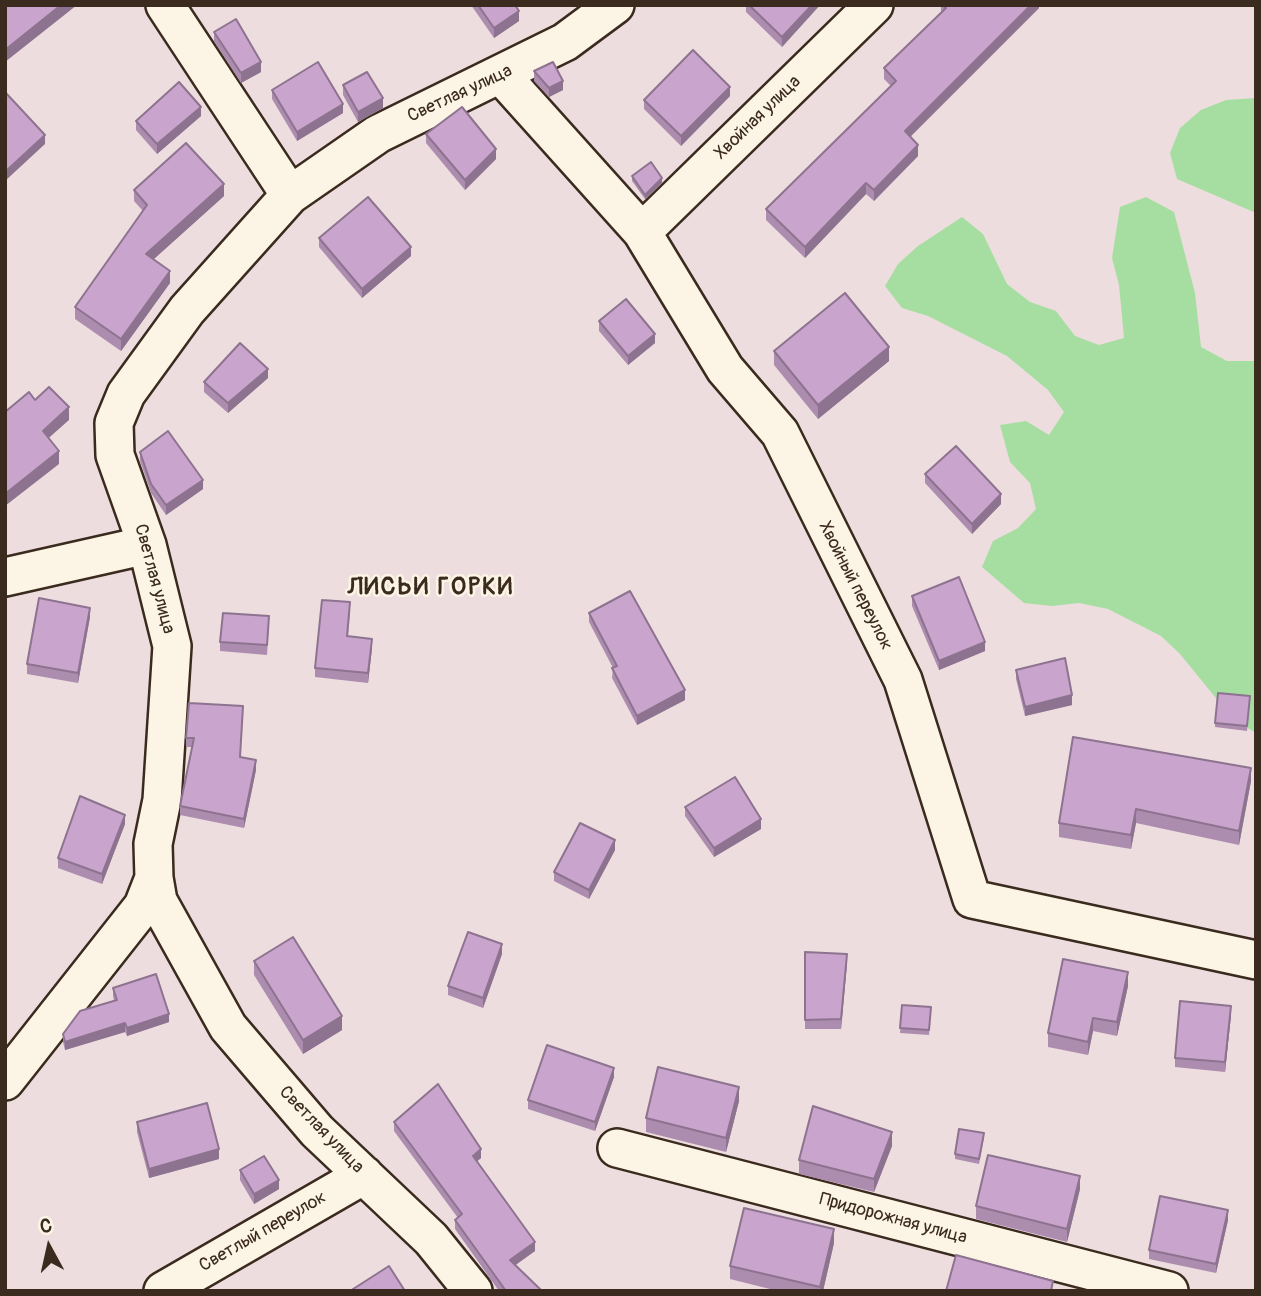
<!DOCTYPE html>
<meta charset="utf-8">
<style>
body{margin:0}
#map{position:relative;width:1261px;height:1296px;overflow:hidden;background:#edddde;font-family:Pangolin,sans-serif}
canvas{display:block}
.frame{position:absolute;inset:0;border:7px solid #3b2a1e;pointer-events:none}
.north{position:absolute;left:14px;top:1212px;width:70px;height:70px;-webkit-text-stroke:5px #fcf5e5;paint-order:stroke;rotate:352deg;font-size:19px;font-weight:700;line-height:28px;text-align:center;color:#3b2a1e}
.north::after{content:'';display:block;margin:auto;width:24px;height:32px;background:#3b2a1e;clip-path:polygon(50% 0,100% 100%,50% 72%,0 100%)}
</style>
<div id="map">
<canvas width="1261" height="1296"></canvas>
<div class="frame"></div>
<div class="north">С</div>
</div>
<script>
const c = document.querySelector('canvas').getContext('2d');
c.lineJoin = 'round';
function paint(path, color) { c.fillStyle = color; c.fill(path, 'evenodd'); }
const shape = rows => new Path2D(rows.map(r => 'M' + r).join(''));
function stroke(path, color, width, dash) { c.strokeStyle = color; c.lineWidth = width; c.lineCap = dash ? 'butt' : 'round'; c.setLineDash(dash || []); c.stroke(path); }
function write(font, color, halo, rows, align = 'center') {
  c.font = font + ' Pangolin,sans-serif'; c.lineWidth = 5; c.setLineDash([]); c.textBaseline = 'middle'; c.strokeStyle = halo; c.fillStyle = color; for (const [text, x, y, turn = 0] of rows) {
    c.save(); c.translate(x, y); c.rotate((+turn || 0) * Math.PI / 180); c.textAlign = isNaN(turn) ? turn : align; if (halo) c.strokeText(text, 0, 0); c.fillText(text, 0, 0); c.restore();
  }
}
paint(shape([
 [1256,98,1256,213,1177,179,1170,153,1180,128,1201,110,1226,100],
 [1146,197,1174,212,1195,293,1201,347,1227,361,1256,361,1256,733,1233,719,1180,654,1161,636,1108,609,1079,603,1052,606,1024,603,982,567,993,541,1018,528,1036,509,1030,483,1010,462,1000,425,1026,421,1049,435,1064,412,1048,390,1007,356,928,316,902,308,885,286,898,264,918,246,962,217,983,234,1007,284,1030,302,1056,311,1075,336,1099,345,1124,338,1119,285,1112,258,1120,207]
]), '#a6dea2');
const minor = shape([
 [165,5,290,195],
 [501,75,642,232,725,369,780,433,903,680,972,899,1256,960],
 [642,232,874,5],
 [5,577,147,545],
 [5,1081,143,906,154,878],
 [617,1148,1169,1291],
 [163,1291,364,1175],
 [473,1291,431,1239,317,1131,228,1027,158,901,154,878,153,844,162,800,172,646,147,545,115,455,114,423,126,394,187,310,290,195,378,134,565,42,615,5]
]);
stroke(minor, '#3b2a1e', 42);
stroke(minor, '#fcf5e5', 37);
paint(shape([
 [471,5,515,5,519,21,494,38],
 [746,5,820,5,782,47,746,12],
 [941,5,1039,5,1039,8,911,136,918,156,874,201,866,194,805,258,766,220,766,209,891,86,884,79,884,68,941,12],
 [214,32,261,72,241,83,214,41],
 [534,71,563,90,549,97,534,81],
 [343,85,383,108,358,122,343,95],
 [272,90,343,113,297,141,272,99],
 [730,96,681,146,644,109,644,100],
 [201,116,157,154,136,130,136,121],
 [426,134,496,159,465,190,426,143],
 [632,176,662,183,645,199,632,181],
 [134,190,224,196,154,259,170,283,121,351,75,319,75,307,143,211,134,201],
 [319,238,411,256,362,298,319,247],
 [599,321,655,343,628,365,599,331],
 [774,351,889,361,818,419,774,365],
 [268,378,228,413,204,392,204,382],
 [140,452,203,489,166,515,151,493,140,461],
 [925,474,1001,504,972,534,925,483],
 [912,596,985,651,939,670,912,606],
 [350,612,348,636,372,648,368,683,315,677,315,668],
 [589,613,685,700,637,725,612,678,613,668,589,622],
 [90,617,78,683,27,674,27,664],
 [269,626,267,655,220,651,220,642],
 [1016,670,1072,705,1025,716,1016,679],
 [1250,701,1247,731,1215,727,1215,723],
 [243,716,240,757,256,770,244,828,180,815,180,806,192,747,186,747,186,738],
 [1251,781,1239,845,1136,823,1131,849,1059,837,1059,823],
 [685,807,761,829,714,857,685,816],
 [125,824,102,884,58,868,58,858],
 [615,850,589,899,554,881,554,872],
 [805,952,847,963,841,1029,805,1029],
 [502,954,483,1008,448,995,448,986],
 [254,961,342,1030,303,1054,254,975],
 [1128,986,1117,1036,1093,1031,1088,1055,1048,1047,1048,1033],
 [113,988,169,1022,127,1036,125,1032,65,1050,63,1042,63,1034,114,1001,113,996],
 [902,1005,931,1007,929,1035,900,1033],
 [1231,1015,1225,1072,1175,1067,1175,1058],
 [614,1077,595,1131,528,1109,528,1100],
 [739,1101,726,1152,646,1132,646,1118],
 [137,1122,219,1159,149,1178,137,1132],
 [394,1122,481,1158,477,1161,535,1251,515,1265,542,1291,499,1291,455,1229,455,1220,458,1218,394,1131],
 [984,1138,979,1164,955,1159,955,1154],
 [892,1146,874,1192,799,1174,799,1160],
 [240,1170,279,1189,254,1204,240,1180],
 [1080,1189,1067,1242,976,1219,976,1206],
 [1228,1220,1216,1273,1149,1259,1149,1250],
 [834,1243,823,1291,778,1291,730,1279,730,1266]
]), '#ad8daf');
paint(shape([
 [61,5,77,5,5,62,5,50],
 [812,5,820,5,782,47,782,37],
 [1031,5,1039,5,1039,8,905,142,905,131],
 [519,11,519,21,494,38,494,28],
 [261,62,261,72,241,83,241,73],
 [563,81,563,90,549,97,549,88],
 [730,87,730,96,681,146,681,136],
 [383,98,383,108,358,122,358,112],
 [343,104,343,113,297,141,297,132],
 [201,107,201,116,157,154,157,144],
 [45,135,45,144,5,181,5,172],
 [918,145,918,156,874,201,874,190],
 [496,149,496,159,465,190,465,180],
 [662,178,662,183,645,199,645,195],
 [866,183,866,194,805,258,805,247],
 [224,184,224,196,146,266,146,254],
 [411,247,411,256,362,298,362,289],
 [170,271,170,283,121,351,121,339],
 [655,334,655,343,628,365,628,356],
 [889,347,889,361,818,419,818,405],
 [268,369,268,378,228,413,228,403],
 [69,407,69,420,43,443,43,431],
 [59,451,59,464,5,506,5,494],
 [203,480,203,489,166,515,166,505],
 [1001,494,1001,504,972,534,972,524],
 [90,608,90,617,78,683,78,673],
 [372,639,372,648,368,683,368,673],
 [985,642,985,651,939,670,939,661],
 [685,690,685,700,637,725,637,716],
 [1072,695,1072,705,1025,716,1025,707],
 [256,760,256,770,244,828,244,819],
 [1251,768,1251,781,1239,845,1239,831],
 [1136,809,1136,823,1131,849,1131,835],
 [125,815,125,824,102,884,102,874],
 [761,819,761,829,714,857,714,848],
 [615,840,615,850,589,899,589,890],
 [502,944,502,954,483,1008,483,998],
 [847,954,847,963,841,1029,841,1019],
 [1128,972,1128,986,1117,1036,1117,1022],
 [1231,1006,1231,1015,1225,1072,1225,1062],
 [169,1014,169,1022,127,1036,127,1028],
 [342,1016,342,1030,303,1054,303,1040],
 [1093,1018,1093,1031,1088,1055,1088,1042],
 [125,1023,125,1032,65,1050,65,1042],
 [614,1068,614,1077,595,1131,595,1122],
 [739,1087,739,1101,726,1152,726,1138],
 [892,1132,892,1146,874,1192,874,1179],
 [219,1149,219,1159,149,1178,149,1169],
 [481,1149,481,1158,473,1165,473,1156],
 [1080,1176,1080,1189,1067,1242,1067,1229],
 [279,1180,279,1189,254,1204,254,1194],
 [1228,1210,1228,1220,1216,1273,1216,1264],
 [834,1229,834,1243,823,1291,820,1291],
 [535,1242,535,1251,510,1269,510,1260]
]), '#8d738f');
const building = shape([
 [5,5,61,5,5,50,5,5],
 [478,5,515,5,519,11,494,28,478,5],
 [749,5,812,5,782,37,749,5],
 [943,5,1031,5,905,131,918,145,874,190,866,183,805,247,766,209,896,81,884,68,946,8,943,5],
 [236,19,261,62,241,73,214,32,236,19],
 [693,50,730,87,681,136,644,100,693,50],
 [318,62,343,104,297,132,272,90,318,62],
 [553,62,563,81,549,88,534,71,553,62],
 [367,72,383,98,358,112,343,85,367,72],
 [179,82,201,107,157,144,136,121,179,82],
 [5,92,45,135,5,172,5,92],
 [462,107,496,149,465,180,426,134,462,107],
 [186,143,224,184,146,254,170,271,121,339,75,307,147,205,134,190,186,143],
 [651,162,662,178,645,195,632,176,651,162],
 [368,197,411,247,362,289,319,238,368,197],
 [845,293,889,347,818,405,774,351,845,293],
 [626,299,655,334,628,356,599,321,626,299],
 [240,343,268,369,228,403,204,382,240,343],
 [49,387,69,407,43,431,59,451,5,494,5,412,29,392,35,400,49,387],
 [168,431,203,480,166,505,151,484,140,452,168,431],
 [956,446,1001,494,972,524,925,474,956,446],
 [959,577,985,642,939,661,912,596,959,577],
 [630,591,685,690,637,716,612,668,617,666,589,613,630,591],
 [39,598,90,608,78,673,27,664,39,598],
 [322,600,350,602,347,636,372,639,368,673,315,668,322,600],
 [223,613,269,616,267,645,220,642,223,613],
 [1065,658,1072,695,1025,707,1016,670,1065,658],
 [1218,693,1250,696,1247,726,1215,723,1218,693],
 [189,703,243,706,240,757,256,760,244,819,180,806,194,738,186,738,189,703],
 [1073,737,1251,768,1239,831,1136,809,1131,835,1059,823,1073,737],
 [735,777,761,819,714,848,685,807,735,777],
 [80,796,125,815,102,874,58,858,80,796],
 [580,823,615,840,589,890,554,872,580,823],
 [468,932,502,944,483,998,448,986,468,932],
 [293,937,342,1016,303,1040,254,961,293,937],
 [805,952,847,954,841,1019,805,1020,805,952],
 [1063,959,1128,972,1117,1022,1093,1018,1088,1042,1048,1033,1063,959],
 [156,974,169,1014,127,1028,125,1023,65,1042,63,1034,80,1011,117,1000,113,988,156,974],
 [1180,1001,1231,1006,1225,1062,1175,1058,1180,1001],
 [902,1005,931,1007,929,1030,900,1028,902,1005],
 [547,1045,614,1068,595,1122,528,1100,547,1045],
 [658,1067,739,1087,726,1138,646,1118,658,1067],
 [438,1084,481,1149,473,1156,535,1242,510,1260,542,1291,506,1291,455,1220,462,1214,394,1122,438,1084],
 [207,1103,219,1149,149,1169,137,1122,207,1103],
 [813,1106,892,1132,874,1179,799,1160,813,1106],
 [959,1129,984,1133,979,1159,955,1154,959,1129],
 [988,1155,1080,1176,1067,1229,976,1206,988,1155],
 [264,1156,279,1180,254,1194,240,1170,264,1156],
 [1160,1196,1228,1210,1216,1264,1149,1250,1160,1196],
 [744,1208,834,1229,820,1287,730,1266,744,1208],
 [956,1255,1053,1281,1051,1291,946,1291,956,1255],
 [389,1266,405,1291,350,1291,389,1266]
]);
paint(building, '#c9a4cc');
stroke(building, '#8d738f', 2);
write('18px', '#3b2a1e', '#fcf5e5', [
 ["Светлая улица",460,94,-25],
 ["Хвойная улица",758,118,-44],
 ["Светлая улица",154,579,75],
 ["Хвойный переулок",855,586,63],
 ["Светлая улица",321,1130,46],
 ["Придорожная улица",893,1219,15],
 ["Светлый переулок",263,1232,-30]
]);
c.letterSpacing = '2px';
write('bold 24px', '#3b2a1e', '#fcf5e5', [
 ["ЛИСЬИ ГОРКИ",431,588]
]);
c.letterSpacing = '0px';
</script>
